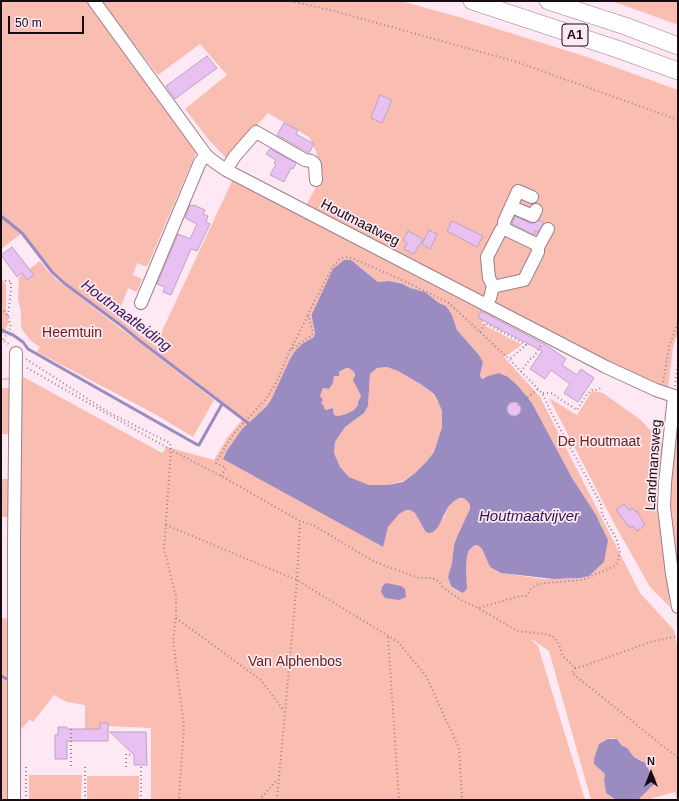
<!DOCTYPE html>
<style>
body{margin:0}
#map{position:relative;width:679px;height:801px;overflow:hidden;background:#fde8f3;font-family:Helvetica,sans-serif}
canvas{display:block}
.frame{position:absolute;inset:0;border:2px solid #170c12;pointer-events:none}
.north{position:absolute;left:631px;top:753px;width:40px;height:40px;-webkit-text-stroke:3px #fde8f3;paint-order:stroke;rotate:0deg;font-size:11px;font-weight:700;line-height:16px;text-align:center;color:#170c12}
.north::after{content:'';display:block;margin:auto;width:14px;height:18px;background:#170c12;clip-path:polygon(50% 0,100% 100%,50% 72%,0 100%)}
.scale{position:absolute;left:8px;top:16px;width:76px;height:18px;box-sizing:border-box;border:2px solid #170c12;border-top:0;padding-left:5px;font-size:12px;line-height:14px;white-space:nowrap;color:#170c12;-webkit-text-stroke:3px #fde8f3;paint-order:stroke}
</style>
<div id="map">
<canvas width="679" height="801"></canvas>
<div class="frame"></div>
<div class="north">N</div>
<div class="scale">50 m</div>
</div>
<script>
const c = document.querySelector('canvas').getContext('2d');
c.lineJoin = 'round';
function paint(path, color) { c.fillStyle = color; c.fill(path, 'evenodd'); }
const shape = rows => new Path2D(rows.map(r => 'M' + r).join(''));
function stroke(path, color, width, dash) { c.strokeStyle = color; c.lineWidth = width; c.lineCap = dash ? 'butt' : 'round'; c.setLineDash(dash || []); c.stroke(path); }
function write(font, color, halo, rows, align = 'center') {
  c.font = font + ' Helvetica,sans-serif'; c.lineWidth = 3.5; c.setLineDash([]); c.textBaseline = 'middle'; c.strokeStyle = halo; c.fillStyle = color; for (const [text, x, y, turn = 0] of rows) {
    c.save(); c.translate(x, y); c.rotate((+turn || 0) * Math.PI / 180); c.textAlign = isNaN(turn) ? turn : align; if (halo) c.strokeText(text, 0, 0); c.fillText(text, 0, 0); c.restore();
  }
}
paint(shape([
 [1,1,89,1,198,148,147,267,137,263,133,275,142,279,137,292,128,288,117,317,155,346,233,179,303,214,379,257,486,313,482,324,522,345,504,357,540,397,640,593,674,630,678,651,678,800,677,800,675,792,646,800,638,800,652,786,651,774,648,768,641,760,634,757,627,748,621,745,617,739,613,738,608,739,595,764,605,774,604,780,606,793,616,800,591,800,549,651,530,638,538,646,585,800,151,800,151,728,108,726,108,723,101,723,100,729,85,729,85,705,67,702,54,695,33,722,30,719,16,735,18,374,162,453,167,447,214,460,227,438,243,419,140,341,123,327,64,283,52,272,22,233,1,249],
 [360,267,378,282,389,281,403,284,410,288,425,292,439,303,446,306,452,315,457,330,479,355,483,362,480,375,481,378,518,386,532,403,572,478,602,526,604,562,589,576,580,578,563,579,543,579,501,573,490,567,482,549,479,546,475,545,469,550,467,556,466,569,467,587,461,593,451,586,448,577,452,563,454,545,461,528,467,517,470,509,470,504,468,500,464,498,459,498,453,502,448,507,444,518,424,529,415,513,410,510,405,510,399,514,388,527,382,547,313,507,228,449,242,429,267,406,278,388,290,359,302,344,314,337,315,333,312,318],
 [100,1,401,1,459,17,584,56,678,90,678,333,673,347,668,390,515,316,307,204,317,185,319,166,316,151,309,137,268,113,227,159,209,140,185,109,227,75,200,44,158,75],
 [611,1,678,1,678,25,637,10],
 [40,261,48,271,56,279,214,400,193,437,155,414,37,352,40,347,31,341,23,331,21,326,21,311,18,300,19,277],
 [1,277,6,285,6,309,9,323,3,334,1,334],
 [387,367,398,371,422,385,433,394,437,399,442,411,442,427,434,452,427,461,415,473,403,481,388,485,369,485,349,477,340,467,334,453,335,442,345,427,364,413,368,406,370,374,377,368],
 [346,368,349,368,354,372,355,382,361,396,358,402,358,405,354,410,346,414,338,416,334,415,333,408,326,410,324,408,321,404,320,396,323,388,328,389,333,383,334,376],
 [1,378,11,378,12,434,1,434,1,388,10,388,10,380,1,380],
 [592,391,603,393,642,421,664,446,658,481,659,502,670,607,650,587,614,523,549,398,577,415],
 [678,401,678,578,669,505],
 [1,479,13,479,13,517,1,517],
 [1,618,11,619,10,800,1,800],
 [29,775,82,775,81,800,29,800],
 [87,776,139,776,139,800,87,800]
]), '#f9bdb1');
paint(shape([
 [344,260,351,260,378,282,389,281,403,284,410,288,425,292,439,303,446,306,452,315,457,330,479,355,483,362,480,375,481,378,483,379,488,376,499,373,508,377,518,386,532,403,572,478,596,515,608,540,604,562,589,576,580,578,554,579,501,573,490,567,482,549,479,546,475,545,469,550,467,556,466,569,467,588,465,591,462,593,451,586,448,577,452,563,454,545,457,537,470,509,470,504,464,498,459,498,453,502,448,507,438,527,433,532,429,533,426,532,424,529,415,513,410,510,406,510,399,514,388,527,383,547,223,459,228,449,242,429,267,406,272,398,290,359,296,350,302,344,314,337,315,333,312,318,312,314,333,269],
 [387,367,398,371,422,385,434,394,437,399,442,411,442,427,434,452,427,461,415,473,403,482,388,485,369,485,349,477,340,467,334,453,335,442,345,427,364,413,368,406,370,374,377,368],
 [346,368,349,368,354,372,355,375,353,380,361,396,358,402,358,405,354,410,346,414,338,416,334,415,333,408,326,410,324,408,324,406,321,403,323,400,320,396,323,388,329,389,333,383,334,376,339,376,339,372],
 [386,583,401,586,405,589,406,597,399,600,385,598,381,592,382,587],
 [608,739,617,739,621,745,627,748,634,757,645,763,651,774,655,777,656,783,652,786,639,799,616,800,606,793,604,780,605,774,594,764,594,759,599,744]
]), '#9a8bc1');
stroke(shape([
 [1,216,22,233,52,272,64,283,123,327,140,341,248,423],
 [1,330,13,335,23,342,28,349,196,444,199,445,222,404],
 [1,676,7,679]
]), '#9a8bc1', 3);
const building = shape([
 [207,56,217,68,175,99,166,86,207,56],
 [380,95,392,100,382,123,371,118,380,95],
 [284,123,298,130,296,134,314,144,309,153,277,135,284,123],
 [270,149,296,163,293,169,291,168,284,182,270,175,276,164,274,163,276,160,266,154,270,149],
 [190,205,193,206,194,205,205,210,203,214,208,216,206,222,210,224,197,251,191,249,171,295,163,292,165,287,157,284,178,234,190,239,197,224,185,218,190,205],
 [515,216,530,223,534,223,539,220,544,223,538,232,535,231,534,235,512,224,515,216],
 [452,221,483,236,477,247,447,231,452,221],
 [429,230,437,234,430,249,422,244,429,230],
 [408,231,423,239,414,254,404,249,407,243,403,240,408,231],
 [12,247,34,275,27,280,22,273,17,277,1,255,12,247],
 [481,311,546,345,566,359,562,365,577,375,581,369,594,378,578,402,564,393,570,384,551,370,545,379,530,369,542,351,478,318,481,311],
 '507 409a7 7 0 1 1 14 0a7 7 0 1 1-14 0Z',
 [624,504,629,510,632,508,636,512,637,511,645,525,637,531,633,526,630,528,616,510,624,504],
 [100,723,108,723,108,741,67,741,67,759,55,759,55,735,58,735,58,727,67,727,67,729,100,729,100,723],
 [110,732,146,732,147,765,134,765,134,755,110,732]
]);
paint(building, '#e9c0f2');
stroke(building, '#bba5bf', 1);
const minor = shape([
 [94,1,206,155,213,161,226,170,606,367,656,390,674,396,665,483,664,507,672,574,678,607],
 [226,170,235,156,256,132,305,160,311,161,314,163,315,165,316,180],
 [512,207,533,216,536,210],
 [504,229,504,222,518,191,532,197],
 [538,247,548,229],
 [141,303,200,162,206,155],
 [486,305,490,298,493,286,497,286,524,280,538,252,538,247,536,244,507,230,504,229,501,230,487,257,489,278,493,286],
 [14,800,14,542,16,353]
]);
const highway = shape([
 [472,1,620,50,678,71],
 [548,1,625,26,678,46]
]);
stroke(minor, '#9c7e8f', 14);
stroke(highway, '#9c7e8f', 18);
stroke(shape([
 [291,1,334,11,517,62,678,120],
 [1,281,11,281,11,290,8,316],
 [1,308,8,316,11,327,3,340],
 [480,332,485,323,526,345,510,359],
 [1,339,10,345],
 [291,349,308,315],
 [26,359,108,412,170,443,171,450,164,549,176,596,176,618,173,640,184,727,179,796,180,800],
 [27,368,171,450,221,476,300,521,313,525,375,562,419,578,432,578,438,581,443,588,463,601,478,608,517,631,545,634,554,637,559,644,562,655,575,668],
 [521,372,530,359,533,358,541,345],
 [663,382,669,347,678,321],
 [675,386,678,361],
 [543,393,551,393,577,410,587,394,592,390,597,390,601,388],
 [518,405,538,389],
 [221,476,226,468,216,463,227,444,235,432,266,399,276,383,290,350,311,336,313,333,308,314,332,268,337,262,341,258,349,257,400,279,449,303,509,359,542,393,551,412,601,504,602,514,616,538,620,551,618,560,615,566,582,580,544,583,536,585,530,590,526,596,520,596,478,608],
 [166,525,297,580,398,642,426,676,459,748,462,800],
 [176,618,261,680,284,711],
 [388,637,399,800],
 [575,668,572,673,678,758],
 [575,668,581,667,650,642,678,636],
 [71,729,71,767],
 [126,767,126,754,132,755],
 [141,767,141,800],
 [26,800,26,767],
 [85,800,85,767],
 [259,800,277,780],
 [277,800,297,580,300,521]
]), '#978790', 2, [1, 3]);
stroke(minor, '#fff', 12);
stroke(highway, '#fff', 17);
const rail = shape([
 [654,424,658,438]
]);
stroke(rail, '#8a7a82', 4.5);
stroke(rail, '#fde8f3', 3, [9]);
for (const [x, y, w] of [
 [575,35,26]
]) { const box = new Path2D(); box.roundRect(x - w / 2, y - 11, w, 22, 3); c.fillStyle = '#fde8f3'; c.fill(box); stroke(box, '#170c12', 1); }
write('bold 13px', '#170c12', null, [
 ["A1",575,35]
]);
write('14px', '#170c12', '#fde8f3', [
 ["Houtmaatweg",360,223,27],
 ["Landmansweg",654,465,-86]
]);
write('14px', '#6e2216', '#fde8f3', [
 ["Heemtuin",72,333],
 ["De Houtmaat",599,442],
 ["Van Alphenbos",295,662]
]);
write('italic 15px', '#311758', '#fde8f3', [
 ["Houtmaatleiding",126,316,37],
 ["Houtmaatvijver",529,517]
]);
</script>
